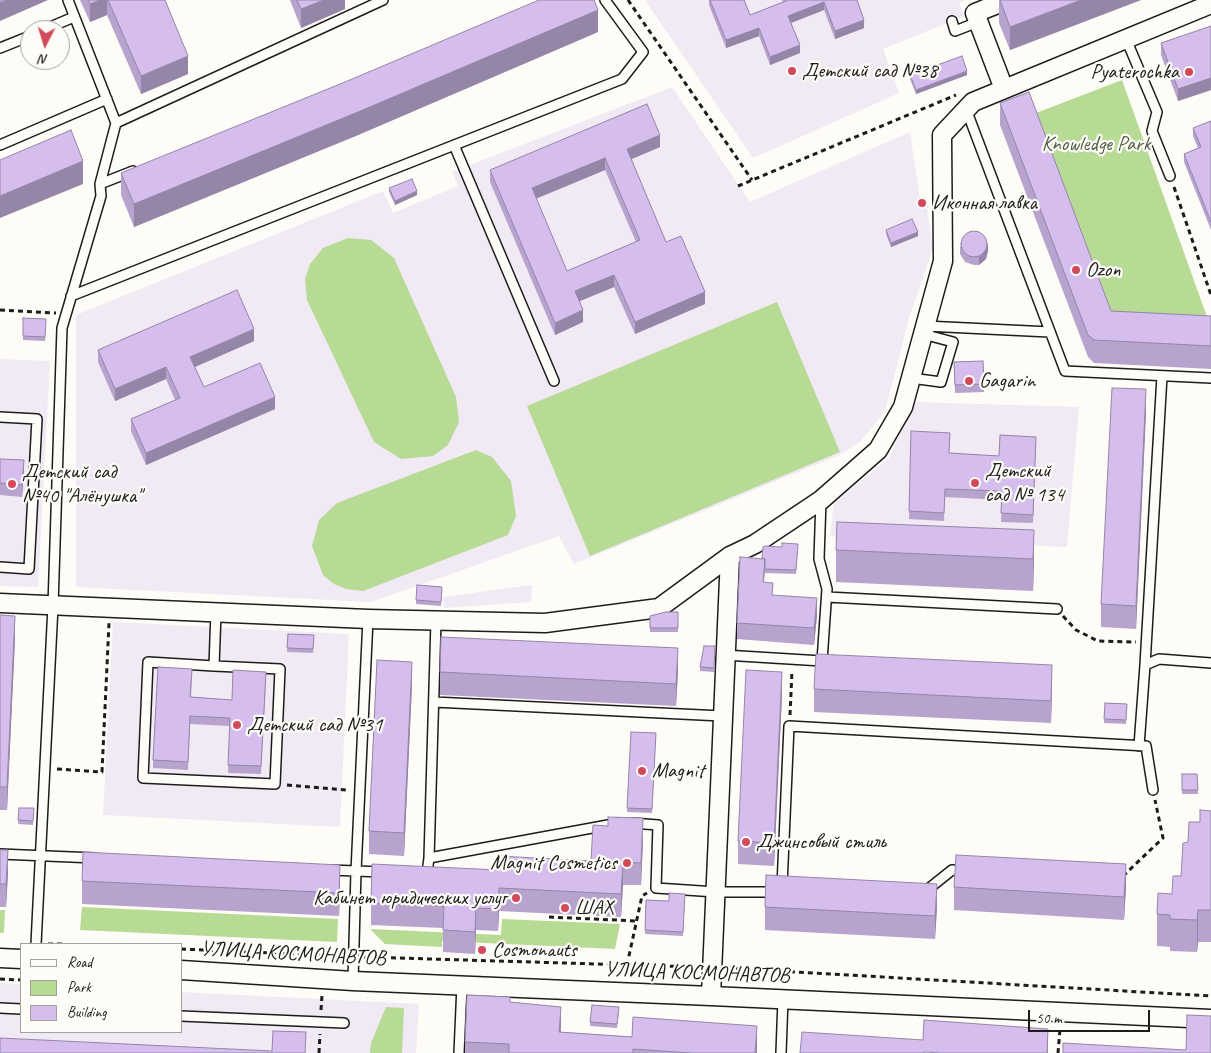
<!DOCTYPE html>
<meta charset="utf-8">
<style>
body{margin:0}
#map{position:relative;width:1211px;height:1053px;overflow:hidden;background:#fdfcf7;font-family:Caveat,sans-serif}
canvas{display:block}
.legend{position:absolute;left:20px;top:943px;width:162px;height:90px;box-sizing:border-box;background:#fdfcf7;border:1px solid #a3a29f;margin:0;padding:6px 9px;list-style:none;font-size:15px;color:#1c1c1c}
.legend li{display:flex;align-items:center;gap:10px;height:25px}
.legend b{width:25px;border:1px solid #a3a29f}
.north{position:absolute;left:20px;top:20px;width:50px;height:50px;box-sizing:border-box;background:#fdfcf7;border:1px solid #a3a29f;border-radius:50%;rotate:185deg;font-size:14px;font-weight:700;line-height:20px;text-align:center;color:#1c1c1c}
.north::after{content:'';display:block;margin:auto;width:18px;height:22px;background:#d1495b;clip-path:polygon(50% 0,100% 100%,50% 72%,0 100%)}
.scale{position:absolute;left:1028px;top:1010px;width:122px;height:22px;box-sizing:border-box;border:2px solid #1c1c1c;border-top:0;padding-left:6px;font-size:15px;line-height:18px;white-space:nowrap;color:#1c1c1c;-webkit-text-stroke:4px #fdfcf7;paint-order:stroke}
</style>
<div id="map">
<canvas width="1211" height="1053"></canvas>
<ul class="legend">
<li><b style="height:6px;background:#fdfcf7"></b>Road</li>
<li><b style="height:14px;background:#b7da94"></b>Park</li>
<li><b style="height:14px;background:#d5beee"></b>Building</li>
</ul>
<div class="north">N</div>
<div class="scale">50 m</div>
</div>
<script>
const c = document.querySelector('canvas').getContext('2d');
c.lineJoin = 'round';
function paint(path, color) { c.fillStyle = color; c.fill(path, 'evenodd'); }
const shape = rows => new Path2D(rows.map(r => 'M' + r).join(''));
function stroke(path, color, width, dash) { c.strokeStyle = color; c.lineWidth = width; c.lineCap = dash ? 'butt' : 'round'; c.setLineDash(dash || []); c.stroke(path); }
function write(font, color, halo, rows, align = 'center') {
  c.font = font + ' Caveat,sans-serif'; c.lineWidth = 4.5; c.setLineDash([]); c.textBaseline = 'middle'; c.strokeStyle = halo; c.fillStyle = color; for (const [text, x, y, turn = 0] of rows) {
    c.save(); c.translate(x, y); c.rotate((+turn || 0) * Math.PI / 180); c.textAlign = isNaN(turn) ? turn : align; if (halo) c.strokeText(text, 0, 0); c.fillText(text, 0, 0); c.restore();
  }
}
paint(shape([
 [645,0,966,0,959,3,964,16,883,49,899,93,753,158],
 [672,87,750,202,910,132,920,199,925,197,929,207,927,208,933,248,909,318,885,411,861,441,842,454,574,564,559,536,371,602,76,587,76,315,383,191,393,213,458,186,452,172],
 [0,359,50,361,38,587,0,586],
 [915,402,1079,407,1067,547,830,536,834,503,889,458],
 [532,585,531,602,444,608,443,597],
 [113,622,349,634,340,827,103,815],
 [0,983,21,984,21,1032,181,1032,181,992,419,1004,416,1053,0,1053]
]), '#f1e9f4');
paint(shape([
 [1122,80,1211,328,1116,327,1036,113],
 [348,238,371,240,394,258,456,397,459,422,448,445,433,456,401,459,374,442,307,300,305,279,310,264,323,248],
 [777,302,840,452,590,556,527,406],
 [476,450,492,457,511,481,516,516,508,535,363,591,346,589,334,584,323,575,312,546,319,520,337,503],
 [82,907,338,919,337,942,80,930],
 [0,910,5,910,4,933,0,933],
 [502,919,620,924,615,949,442,941,442,947,385,944,370,929,501,935],
 [386,1007,404,1008,402,1053,370,1053,371,1043]
]), '#b7da94');
const service = shape([
 [952,21,955,31,978,22],
 [43,30,74,17],
 [1126,39,1157,112,1152,131,1170,176],
 [0,48,30,36],
 [966,109,1065,371,1211,378],
 [116,123,383,0],
 [0,145,107,99],
 [454,145,554,381],
 [100,184,133,171],
 [71,296,622,79,643,52,605,0],
 [925,326,1050,332],
 [911,378,941,382,953,342,923,334],
 [0,417,37,419,29,569,0,567],
 [827,597,1057,609],
 [368,619,356,871,383,872],
 [724,655,822,661,827,589,819,559,821,500],
 [1145,665,1162,376],
 [214,666,148,662,143,778,275,784,280,669,214,666,216,612],
 [434,702,722,716],
 [1139,746,1145,665,1159,659,1211,663],
 [632,823,658,825,656,888,716,892,776,892],
 [0,854,95,858],
 [429,858,436,621],
 [330,870,356,871,353,981],
 [421,873,427,873,429,858,619,823],
 [782,886,789,726,1146,746,1153,790],
 [927,890,952,870,967,871],
 [36,944,53,606,62,328,101,196,100,184,116,123,68,0],
 [0,1008,21,1009],
 [181,1016,344,1023],
 [459,1053,462,985],
 [781,1053,783,999]
]);
const minor = shape([
 [1004,89,975,13,1008,0],
 [0,603,368,619,545,623,659,608,730,556,755,544,821,500,878,450,903,407,943,261,942,135,973,102,1211,4],
 [0,958,21,959],
 [181,970,353,981,711,996,1211,1019],
 [711,996,730,556]
]);
stroke(service, '#1c1c1c', 12);
stroke(minor, '#1c1c1c', 21);
stroke(shape([
 [628,0,752,180],
 [738,186,956,95],
 [1174,187,1211,295],
 [0,310,56,313],
 [1063,616,1076,630,1098,641,1136,642],
 [790,715,792,671],
 [57,769,102,772,109,623],
 [287,785,346,790],
 [1123,876,1163,838,1155,800],
 [549,917,637,921],
 [48,944,65,944],
 [181,949,343,956],
 [364,957,698,967],
 [627,965,642,896,647,893],
 [727,968,1211,996],
 [0,979,21,980],
 [321,1010,322,995,324,995],
 [319,1053,320,1034],
 [1058,1053,1060,1029]
]), '#1c1c1c', 3, [5, 4]);
stroke(service, '#fdfcf7', 9);
stroke(minor, '#fdfcf7', 18);
paint(shape([
 [80,0,165,0,188,74,141,94,107,15,90,22],
 [290,0,345,0,345,9,301,28],
 [709,0,744,0,750,15,783,2,782,0,857,0,864,28,835,39,824,10,791,23,800,53,770,65,759,36,726,48,709,5],
 [999,0,1141,0,1010,50,999,23],
 [1211,26,1211,90,1178,101,1161,55,1161,43],
 [598,32,358,135,134,227,121,195,121,173],
 [910,75,967,75,916,94,910,79],
 [1000,103,1111,311,1211,316,1211,369,1094,363,1088,357,1000,125],
 [1211,121,1211,230,1184,162,1184,154,1198,148,1193,136,1193,128],
 [660,147,631,159,666,242,705,304,635,334,614,287,580,301,583,322,555,335,490,182,490,170],
 [605,170,636,242,567,271,536,199],
 [389,188,417,195,395,205,389,192],
 [886,230,918,236,891,247,886,234],
 [960,246,988,251,986,259,979,265,974,265,965,262,960,254],
 [23,318,46,319,45,341,23,340],
 [254,341,195,367,204,387,275,409,146,465,131,431,131,419,175,400,166,379,115,401,98,362,98,350],
 [983,361,984,392,955,393,954,362],
 [1146,412,1136,629,1101,627,1101,604],
 [911,431,949,453,999,456,1036,437,1033,523,1001,522,1002,500,945,497,944,521,909,519],
 [0,459,24,472,22,497,0,495],
 [1034,530,1034,562,1033,591,836,582,836,550],
 [798,544,796,574,765,573,764,582,773,595,817,615,814,645,737,639,737,623,762,558,782,547],
 [417,585,442,587,441,606,416,604],
 [678,612,678,632,650,632,650,616],
 [0,615,15,639,7,810,0,810],
 [288,634,314,635,313,653,287,652],
 [715,646,714,672,700,671,700,667],
 [678,671,676,706,440,695,440,672],
 [192,677,191,697,232,700,266,680,261,774,228,773,230,726,190,724,188,770,153,768,153,760],
 [412,685,404,856,369,854,369,831],
 [1052,688,1051,723,814,712,814,689],
 [782,695,774,866,738,864,738,841],
 [1105,703,1127,704,1126,724,1104,723],
 [631,732,656,733,652,813,627,812],
 [1182,774,1197,774,1198,794,1182,794],
 [19,808,34,808,33,825,18,824],
 [1211,811,1211,942,1198,942,1197,952,1170,951,1170,947,1157,946,1157,914,1172,894,1181,876,1200,822],
 [643,841,641,885,623,885,621,917,499,911,498,931,476,930,475,954,443,952,443,928,371,925,371,903,499,870,591,861],
 [0,850,8,873,6,907,0,907],
 [82,881,340,887,339,916,82,904],
 [954,887,1126,887,1124,920,954,910],
 [685,894,683,936,645,934,646,900,669,901],
 [765,907,937,907,935,939,765,930],
 [510,1002,561,1026,561,1032,757,1045,757,1053,465,1053,465,1042],
 [592,1005,619,1011,617,1028,590,1026]
]), '#b7a3cd');
paint(shape([
 [6,0,48,0,0,21,0,3],
 [100,0,107,0,107,15,90,22,90,4],
 [324,0,345,0,345,9,301,28,301,9],
 [1081,0,1141,0,1010,50,1010,27],
 [824,2,824,10,788,24,788,16],
 [598,10,598,32,358,135,134,227,134,204],
 [864,20,864,28,835,39,835,31],
 [759,28,759,36,726,48,726,40],
 [800,45,800,53,770,65,770,57],
 [188,56,188,74,141,94,141,76],
 [967,71,967,75,916,94,916,90],
 [1211,78,1211,90,1178,101,1178,89],
 [660,135,660,147,627,161,627,149],
 [605,158,605,170,532,200,532,188],
 [83,161,83,184,0,218,0,196],
 [417,191,417,195,395,205,395,201],
 [918,232,918,236,891,247,891,243],
 [988,243,988,251,986,259,979,265,979,257],
 [614,275,614,287,575,303,575,291],
 [705,292,705,304,635,334,635,322],
 [583,310,583,322,555,335,555,323],
 [254,329,254,341,190,369,190,357],
 [166,367,166,379,115,401,115,389],
 [1146,389,1146,412,1136,629,1136,606],
 [275,397,275,409,146,465,146,453],
 [24,460,24,472,22,497,22,485],
 [1034,530,1034,562,1033,591,1033,559],
 [817,598,817,615,814,645,814,628],
 [15,616,15,639,7,810,7,787],
 [678,648,678,671,676,706,676,684],
 [412,662,412,685,404,856,404,833],
 [1052,665,1052,688,1051,723,1051,701],
 [782,672,782,695,774,866,774,843],
 [643,818,643,841,641,885,641,863],
 [8,850,8,873,6,907,6,884],
 [623,862,623,885,621,917,621,894],
 [1126,864,1126,887,1124,920,1124,897],
 [340,865,340,887,339,916,339,893],
 [937,884,937,907,935,939,935,916],
 [499,888,499,911,498,931,498,909],
 [476,908,476,930,475,954,475,932],
 [1198,910,1198,942,1197,952,1197,920],
 [561,1007,561,1026,559,1051,559,1032],
 [757,1026,757,1053,755,1053],
 [1048,1029,1048,1053,1047,1053]
]), '#9585a7');
const building = shape([
 [0,0,6,0,0,3,0,0],
 [88,0,100,0,90,4,88,0],
 [108,0,165,0,188,56,141,76,108,0],
 [297,0,324,0,301,9,297,0],
 [539,0,594,0,598,10,358,112,134,204,121,173,345,82,539,0],
 [710,0,744,0,750,15,786,1,786,0,857,0,864,20,835,31,824,2,788,16,800,45,770,57,759,28,726,40,710,0],
 [1000,0,1081,0,1010,27,1000,0],
 [1211,26,1211,78,1178,89,1161,43,1211,26],
 [962,56,967,71,916,90,910,75,962,56],
 [1029,92,1111,311,1211,316,1211,346,1094,340,1088,335,1000,103,1029,92],
 [647,104,660,135,627,149,666,242,681,236,705,292,635,322,614,275,575,291,583,310,555,323,490,170,647,104],
 [605,158,640,240,567,271,532,188,605,158],
 [1211,121,1211,222,1184,154,1201,147,1193,128,1211,121],
 [71,130,83,161,0,196,0,160,71,130],
 [412,179,417,191,395,201,389,188,412,179],
 [912,219,918,232,891,243,886,230,912,219],
 '961 244a13 13 0 1 1 26 0a13 13 0 1 1-26 0Z',
 [237,290,254,329,190,357,204,387,260,363,275,397,146,453,131,419,180,398,166,367,115,389,98,350,237,290],
 [23,318,46,319,45,337,23,336,23,318],
 [983,361,984,384,955,385,954,362,983,361],
 [1112,388,1146,389,1136,606,1101,604,1112,388],
 [911,431,950,433,949,453,999,456,1000,435,1036,437,1033,515,1001,513,1002,491,945,489,944,513,909,511,911,431],
 [0,459,24,460,22,485,0,483,0,459],
 [837,522,1034,530,1033,559,836,550,837,522],
 [782,543,798,544,796,570,765,569,765,559,762,558,763,547,765,546,782,547,782,543],
 [740,557,765,559,763,582,773,583,772,595,817,598,814,628,737,623,740,557],
 [417,585,442,587,441,602,416,600,417,585],
 [666,612,678,612,678,628,650,628,650,616,666,612],
 [0,615,15,616,7,787,0,787,0,615],
 [288,634,314,635,313,649,287,648,288,634],
 [441,637,678,648,676,684,440,672,441,637],
 [704,646,715,646,714,668,700,667,704,646],
 [816,654,1052,665,1051,701,814,689,816,654],
 [377,660,412,662,404,833,369,831,377,660],
 [158,667,192,669,190,697,232,700,233,670,266,672,261,766,228,765,230,718,190,716,188,762,153,760,158,667],
 [746,670,782,672,774,843,738,841,746,670],
 [1105,703,1127,704,1126,720,1104,719,1105,703],
 [631,732,656,733,652,809,627,808,631,732],
 [1182,774,1197,774,1198,790,1182,790,1182,774],
 [19,808,34,808,33,821,18,820,19,808],
 [1200,810,1211,811,1211,910,1198,910,1197,920,1170,919,1170,915,1157,914,1158,893,1172,894,1173,876,1181,876,1183,843,1188,842,1189,822,1200,822,1200,810],
 [608,817,643,818,641,863,623,862,621,894,499,888,498,909,476,908,475,932,443,930,444,906,371,903,372,864,499,870,499,856,591,861,593,825,608,826,608,817],
 [0,850,8,850,6,884,0,884,0,850],
 [83,852,340,865,339,893,82,881,83,852],
 [956,855,1126,864,1124,897,954,887,956,855],
 [766,875,937,884,935,916,765,907,766,875],
 [669,893,685,894,683,932,645,930,646,900,669,901,669,893],
 [467,995,510,997,510,1002,561,1007,559,1032,632,1037,633,1017,757,1026,755,1053,692,1053,633,1049,633,1053,509,1053,509,1044,465,1042,467,995],
 [592,1005,619,1007,617,1024,590,1022,592,1005],
 [1187,1015,1211,1016,1211,1053,1063,1053,1063,1043,1186,1050,1187,1015],
 [924,1020,1048,1029,1047,1053,941,1053,925,1052,924,1053,800,1053,802,1032,923,1040,924,1020],
 [273,1031,306,1032,305,1053,0,1053,0,1038,272,1051,273,1031]
]);
paint(building, '#d5beee');
stroke(building, '#9585a7', 1);
for (const [x, y, r, color] of [
 [792,71,5,"#d1495b"],
 [1189,72,5,"#d1495b"],
 [922,203,5,"#d1495b"],
 [1076,270,5,"#d1495b"],
 [969,381,5,"#d1495b"],
 [975,483,5,"#d1495b"],
 [12,484,5,"#d1495b"],
 [237,725,5,"#d1495b"],
 [642,771,5,"#d1495b"],
 [746,842,5,"#d1495b"],
 [627,863,5,"#d1495b"],
 [516,898,5,"#d1495b"],
 [565,908,5,"#d1495b"],
 [482,950,5,"#d1495b"]
]) { const dot = new Path2D(); dot.arc(x, y, r, 0, 2 * Math.PI); c.fillStyle = color; c.fill(dot); stroke(dot, '#fdfcf7', 2); }
write('21px', '#1c1c1c', '#fdfcf7', [
 ["Детский сад №38",802,71],
 ["Pyaterochka",1179,72,"right"],
 ["Иконная лавка",932,203],
 ["Ozon",1086,270],
 ["Gagarin",979,381],
 ["Детский",985,471],
 ["сад № 134",985,495],
 ["Детский сад",22,472],
 ["№40 \"Алёнушка\"",22,496],
 ["Детский сад №31",247,725],
 ["Magnit",652,771],
 ["Джинсовый стиль",756,842],
 ["Magnit Cosmetics",617,863,"right"],
 ["Кабинет юридических услуг",506,898,"right"],
 ["ШАХ",575,908],
 ["Cosmonauts",492,950]
], 'left');
write('21px', '#525e46', '#fdfcf7', [
 ["Knowledge Park",1096,144]
]);
write('21px', '#1c1c1c', '#fdfcf7', [
 ["УЛИЦА КОСМОНАВТОВ",293,954,3],
 ["УЛИЦА КОСМОНАВТОВ",697,973,2]
]);
</script>
